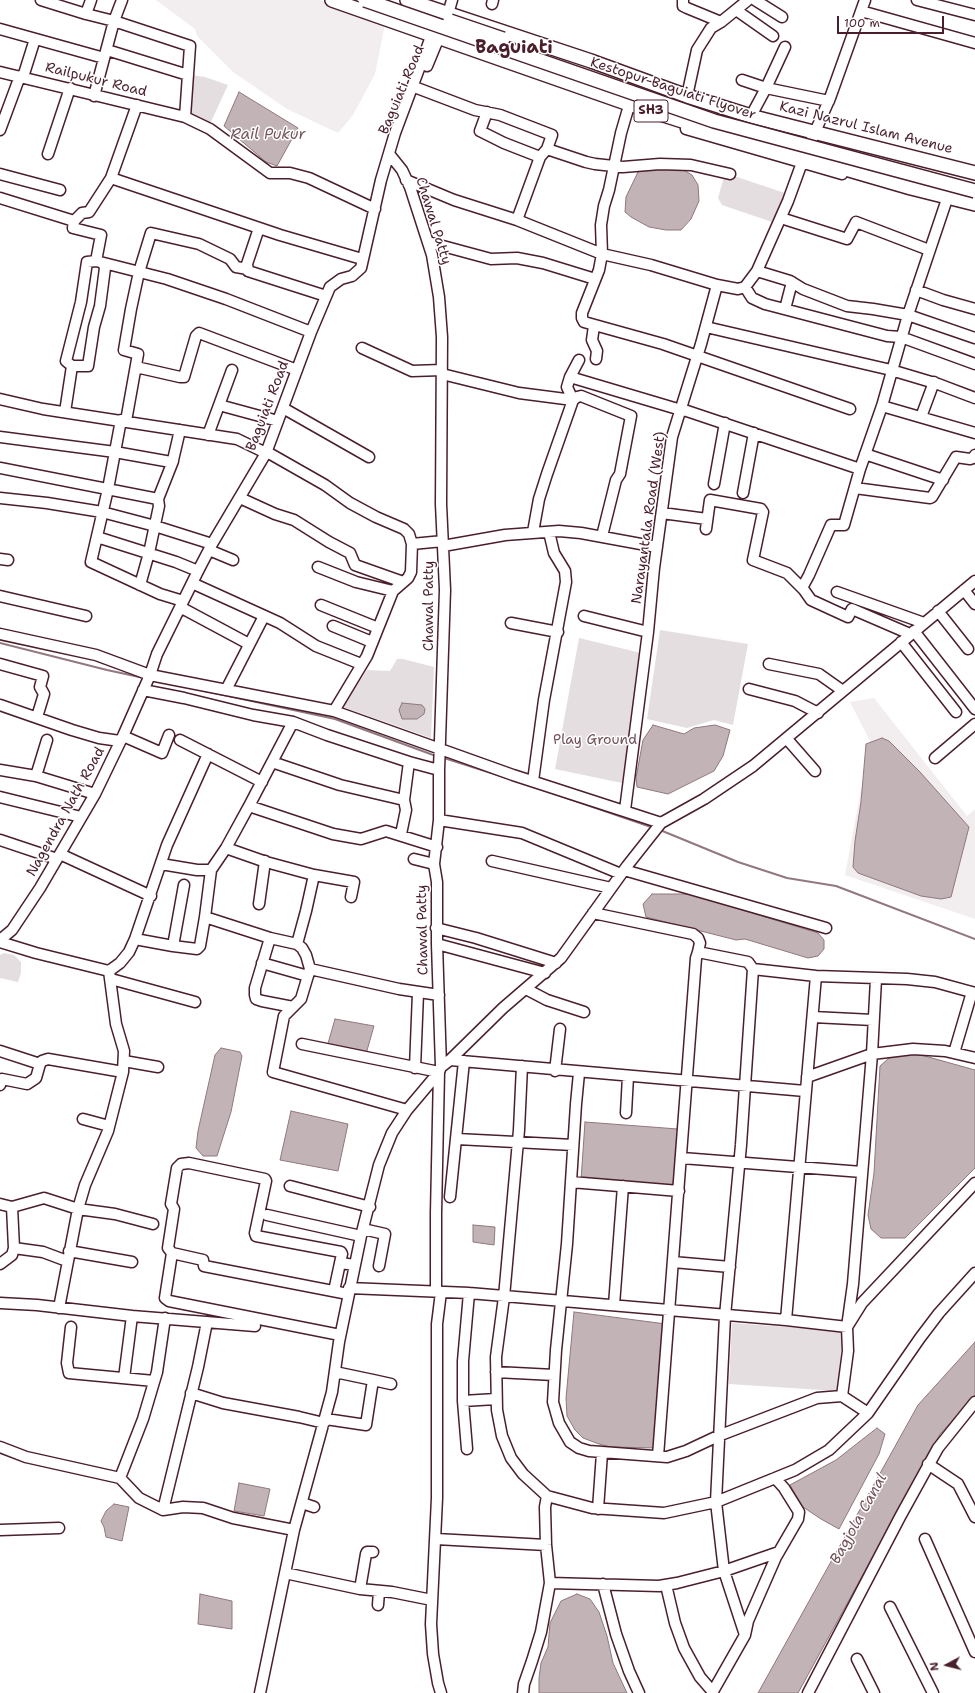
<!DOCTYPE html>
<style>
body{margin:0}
#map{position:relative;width:975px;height:1693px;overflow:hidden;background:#fff;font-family:"Shantell Sans",sans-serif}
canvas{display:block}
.north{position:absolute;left:927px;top:1645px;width:40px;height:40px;-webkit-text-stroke:3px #fff;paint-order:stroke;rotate:263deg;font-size:11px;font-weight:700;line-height:16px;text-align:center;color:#4a1f2b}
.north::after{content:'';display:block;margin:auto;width:14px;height:18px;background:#4a1f2b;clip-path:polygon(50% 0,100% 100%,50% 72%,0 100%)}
.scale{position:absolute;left:837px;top:16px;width:107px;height:18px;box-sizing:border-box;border:2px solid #4a1f2b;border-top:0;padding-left:5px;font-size:12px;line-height:14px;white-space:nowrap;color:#4a1f2b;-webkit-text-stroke:3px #fff;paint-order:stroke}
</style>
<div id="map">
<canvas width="975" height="1693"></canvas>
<div class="north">N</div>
<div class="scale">100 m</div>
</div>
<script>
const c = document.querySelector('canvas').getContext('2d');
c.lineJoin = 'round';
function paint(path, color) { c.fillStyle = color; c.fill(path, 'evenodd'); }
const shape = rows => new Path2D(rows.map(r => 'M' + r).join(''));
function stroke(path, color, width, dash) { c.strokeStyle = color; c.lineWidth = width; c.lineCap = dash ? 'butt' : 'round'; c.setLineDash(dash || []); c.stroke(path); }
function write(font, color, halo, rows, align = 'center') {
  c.font = font + ' "Shantell Sans",sans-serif'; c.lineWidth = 3; c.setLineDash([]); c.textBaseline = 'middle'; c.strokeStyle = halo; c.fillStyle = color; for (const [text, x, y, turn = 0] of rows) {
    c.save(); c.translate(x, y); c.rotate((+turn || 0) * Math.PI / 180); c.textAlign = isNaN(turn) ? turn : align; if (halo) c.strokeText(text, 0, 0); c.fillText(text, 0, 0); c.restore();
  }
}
paint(shape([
 [156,0,320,0,385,24,375,74,353,115,338,133,287,109,233,72,197,36,195,29],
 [874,698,967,816,975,809,975,919,845,875,870,741,850,702]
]), '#f2eeef');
paint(shape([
 [192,75,205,77,228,85,210,124,190,114],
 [725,173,785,193,772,222,722,205,718,198],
 [660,630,748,644,733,725,714,720,687,728,647,719],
 [579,638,641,653,622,783,555,769],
 [397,659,403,659,434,667,431,738,343,707,367,670,390,671],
 [4,953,14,955,21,962,21,973,18,982,0,978,0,955],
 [732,1323,843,1331,837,1391,729,1384]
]), '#e5dee0');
const water = shape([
 [239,92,298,128,277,166,266,162,224,126,239,92],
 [648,166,682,169,692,175,698,185,699,201,691,219,681,230,666,230,649,227,631,217,625,212,626,197,638,172,648,166],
 [402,703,422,705,425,709,424,714,417,719,402,719,399,710,402,703],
 [653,725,684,734,694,728,715,725,730,730,723,756,714,771,668,794,637,787,636,778,643,740,653,725],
 [882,738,889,741,920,772,969,827,951,897,941,899,921,896,858,873,853,867,855,841,861,802,866,744,882,738],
 [652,894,690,894,818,933,824,940,824,949,818,956,808,958,745,939,736,940,646,917,643,904,652,894],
 [335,1019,374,1026,366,1054,327,1047,335,1019],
 [221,1048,240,1052,242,1056,231,1112,217,1156,203,1156,196,1148,198,1131,215,1055,221,1048],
 [914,1053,975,1070,975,1168,905,1238,881,1238,871,1229,868,1215,874,1173,880,1066,889,1058,914,1053],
 [291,1111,348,1124,338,1171,280,1160,291,1111],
 [585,1122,678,1129,673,1186,581,1180,585,1122],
 [473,1225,495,1227,494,1245,473,1242,473,1225],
 [574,1312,666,1324,657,1448,610,1447,599,1444,583,1438,575,1430,567,1416,566,1398,574,1312],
 [975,1342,975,1396,940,1434,798,1693,758,1693,918,1405,975,1342],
 [877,1428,885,1434,879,1454,839,1529,821,1519,803,1507,790,1485,836,1460,877,1428],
 [239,1483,270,1489,264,1516,234,1511,239,1483],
 [114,1504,129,1507,122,1541,106,1537,104,1527,101,1521,106,1511,114,1504],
 [200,1594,232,1601,232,1629,198,1624,200,1594],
 [577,1594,590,1599,599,1612,607,1636,613,1663,627,1693,539,1693,539,1678,541,1663,548,1647,550,1623,561,1601,577,1594]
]);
paint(water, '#c1b3b6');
stroke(water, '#91787e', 1);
stroke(shape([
 [0,643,107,670,144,678],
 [182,686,335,719,436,756],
 [444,758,510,779],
 [552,793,654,828],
 [660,830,738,862,787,878,836,886,975,939]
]), '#91787e', 2);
const minor = shape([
 [41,0,86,14,114,21,190,46,185,117],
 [683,0,683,6,687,8,721,22],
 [755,0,782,17],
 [917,0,975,15],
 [492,4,493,0],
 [736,10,773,36],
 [861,11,975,43],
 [86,14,91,0],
 [448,14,452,0],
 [0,29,104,58],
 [107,50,188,75],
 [427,66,439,37],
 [0,72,185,117,210,129,270,173,290,173,309,178,375,209],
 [23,77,35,39],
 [742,80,766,88,829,101],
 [417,88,475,110,500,115,552,135,547,149,540,157,517,220],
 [94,96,114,21,122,0],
 [687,96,697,50,711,28,721,22,748,0],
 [628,109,621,133,609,190,604,206,601,225,602,254,599,270,582,313,582,318,584,322,663,344,850,409],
 [487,112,480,131,504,143,540,157],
 [751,116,766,88,785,47],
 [686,129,842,174],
 [0,130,20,76],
 [547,149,586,162,595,164,623,167,660,164,691,165,730,174],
 [48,154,70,88],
 [390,155,402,170,410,187,432,255,439,297,442,337,441,504,445,590,439,770,439,820,434,864,437,882,437,944,441,1067],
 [0,174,60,190],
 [111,178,280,235,362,259],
 [406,180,454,200,517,220,602,254,651,265,717,285],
 [0,198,74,221,73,228,101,235,96,261],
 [781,218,847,239,856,222,929,250],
 [74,221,82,213,89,212,111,178,137,105],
 [259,228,247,264,248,271,326,296],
 [428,242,491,259,517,258,543,263,595,279],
 [757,271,790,281,803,289,847,306,873,309,908,315,975,338],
 [745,287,752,298,765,304,887,336,901,337,975,364],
 [916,290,943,300,975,309],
 [785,309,792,282],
 [594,326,592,340,597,351,596,359],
 [706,327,891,370,938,384,975,398],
 [362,348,412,371,442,370],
 [579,360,570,377,567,387,573,400,577,397,581,396,631,416,620,474,616,480,602,536],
 [72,366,88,366,94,327,100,306,105,268,103,263],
 [136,367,180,377,184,377,196,336,199,333,297,370],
 [442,374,519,393,573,400,547,474,539,499,533,532],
 [570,377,681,410],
 [0,399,43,409,237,439,266,453],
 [219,405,278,421],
 [882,406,975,433],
 [283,408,369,457],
 [681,409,860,469],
 [65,412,72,366,66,361,81,302,87,262,96,261,167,279,226,299,311,332],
 [921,417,934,382],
 [121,420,108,489,91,562,160,594,183,601],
 [126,421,138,354,124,350,131,309,139,272,151,233,199,244,230,259,236,267,248,269],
 [208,435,232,370],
 [0,437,115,452,171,462,173,460,180,430],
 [267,452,325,485,350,503,376,517,404,529,409,534,412,544,411,572,408,578,393,591,367,656,334,711],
 [865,454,943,480],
 [0,468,158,499,159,506,149,553,140,585],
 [714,484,725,423],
 [855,488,930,498,932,497,956,457,970,459,973,458,975,455],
 [743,493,754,433],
 [0,498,47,503,102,512,155,526,212,544],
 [240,498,275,514,294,520,329,542,350,553,355,565,403,582],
 [158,499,173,461],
 [662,513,707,519],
 [706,529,710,500,761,509,763,512,753,560,787,573,804,590,811,600,848,617,852,609,910,634],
 [97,537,176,562,198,571],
 [412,544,443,541],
 [443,546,505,535,559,531,581,533,657,547],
 [209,550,233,560],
 [0,559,8,560],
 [318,567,356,582,393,591],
 [192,583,280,623,316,646,361,664],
 [802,588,809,575,831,525,844,525,860,469,882,406,908,315,946,202],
 [964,590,975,604],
 [837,592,924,623],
 [0,596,86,616],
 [321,605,378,628],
 [180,607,249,644],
 [938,611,968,649],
 [584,616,648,632],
 [511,623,558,632],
 [333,626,372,642],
 [914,631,975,709],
 [0,634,96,655,150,675,334,711,513,775,661,823],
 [901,642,956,712],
 [0,664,43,676,40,687,44,694,37,717],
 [769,664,819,674,843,691],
 [749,689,795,701,818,713],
 [143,690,184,698,253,715,293,722,327,735,409,762,439,770],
 [226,690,264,616],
 [0,705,72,730,99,738,120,741],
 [293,722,249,806,226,848,211,870,205,917,270,938,297,944],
 [123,736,162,753,169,735],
 [787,739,815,771],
 [180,740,262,782],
 [935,758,975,724],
 [272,762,340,785,404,800],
 [0,770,36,776,95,794],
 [36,776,47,740],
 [533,781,544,700,566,582,565,571,554,553,549,532],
 [0,797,81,817],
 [249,806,333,834,361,839,386,831,437,847],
 [625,810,648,632,654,568,672,437,701,344,717,285,738,289,745,287,757,271,788,201,804,157,830,98,865,0],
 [439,820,522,833,621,874],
 [401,834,406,810,404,800,409,762],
 [0,840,57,859],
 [226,848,266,862,314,875,354,882,351,897],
 [60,854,151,896],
 [414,859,434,864],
 [492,861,611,888],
 [161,864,197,870,211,870],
 [624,870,826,928],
 [314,875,306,911,297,944,302,948,306,955,310,969,301,999,284,1016,273,1072,407,1110],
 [259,904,265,861],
 [593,913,693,934,698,938,700,943,698,952],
 [436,928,476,938,556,963],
 [270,938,255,988,255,995,256,999,262,1001,293,1007],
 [135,939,173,946,197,949,200,946,205,917],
 [0,940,12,930,40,888,95,794,123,736,150,675,157,654,198,571,212,544,266,453,311,332,330,287,341,279,352,276,361,268,381,180,395,133,432,34],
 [0,942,36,953,109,971,120,963,129,952,135,939,167,845,208,754],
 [437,944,545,973],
 [173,946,184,885],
 [262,963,308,976],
 [310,969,399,989,439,995],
 [753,969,816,976,907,979,935,982,975,993],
 [111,979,195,1002],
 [526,989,547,1000,584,1012],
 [813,1017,873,1020],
 [302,1044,439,1072,436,1213,436,1291],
 [0,1051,40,1064,36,1078,27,1084,2,1079,0,1085],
 [954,1053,972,992],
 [450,1060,805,1091],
 [124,1061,158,1067],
 [40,1064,42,1061,48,1059,123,1072],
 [522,1066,519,1130,504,1297,496,1357,497,1410,502,1436,511,1458,523,1474,547,1496,592,1508,664,1513,716,1502,795,1470,829,1450,868,1413,920,1338,939,1313,975,1273],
 [415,1068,418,993],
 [555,1071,560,1029],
 [579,1073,576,1104,567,1244,556,1350,553,1402,559,1423,570,1442,579,1448,589,1451,667,1457,686,1451,718,1436,817,1398,842,1396,868,1413],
 [807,1077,872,1054,913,1049,945,1051,975,1058],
 [626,1113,628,1076],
 [83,1119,109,1126],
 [457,1139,573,1145],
 [682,1158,862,1172],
 [571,1182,679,1191],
 [290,1186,370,1207],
 [450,1197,464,1061],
 [0,1204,12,1207,44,1198,78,1209,115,1214,153,1224],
 [12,1207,14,1248],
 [267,1215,361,1236],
 [363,1229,385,1234,379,1266],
 [69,1251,132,1262],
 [172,1253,203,1260,204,1266,348,1294],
 [673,1262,730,1267],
 [0,1264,12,1255,14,1248,43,1252,67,1261],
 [349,1288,469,1293,786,1320,847,1327,862,1303,975,1183],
 [334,1291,340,1263],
 [441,1292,437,1324,437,1498,431,1624,433,1654,438,1683,441,1693],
 [0,1303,37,1305,132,1316,255,1326],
 [614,1305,623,1186],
 [59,1308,78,1209,85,1185,108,1131,123,1072,124,1051,116,1024,109,971],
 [786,1320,816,976],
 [71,1327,67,1363,69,1373,154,1381],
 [340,1335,169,1301,165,1298,172,1253,168,1248,174,1209,171,1204,177,1168,181,1164,189,1163,265,1179,266,1181,255,1233,256,1236,341,1252,342,1254,340,1263,355,1265],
 [335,1372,373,1380],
 [496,1372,554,1375],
 [124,1378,132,1316],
 [191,1393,223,1403,299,1417,324,1423],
 [842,1396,848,1351,847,1327,853,1284,872,1054,876,979],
 [463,1401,463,1361,469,1293],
 [326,1419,366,1425,373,1380,391,1384],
 [0,1447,26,1457,120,1478,143,1419,157,1372,165,1318],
 [467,1449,463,1401,496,1399],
 [658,1456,696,958,698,952,748,962,753,969,741,1145,725,1316,716,1502,724,1571,745,1635],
 [928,1464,958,1484,975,1517],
 [120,1478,139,1498,163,1510,183,1507,203,1508,233,1518,294,1530],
 [302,1503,314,1507],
 [598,1509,602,1453],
 [163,1510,198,1367,207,1322],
 [0,1530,59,1528],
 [436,1539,546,1545],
 [925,1539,975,1652],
 [285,1573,360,1589,392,1592,432,1600],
 [550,1583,659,1586,677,1583,724,1571,779,1552],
 [603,1584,616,1634,629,1671,639,1693],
 [666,1585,675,1623,684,1648,700,1677,713,1692],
 [360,1589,366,1554,367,1552,373,1552],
 [378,1605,379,1591],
 [890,1607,933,1693],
 [857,1659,874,1693],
 [260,1693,294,1530,332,1392,339,1342,361,1236,379,1165,392,1133,407,1110,439,1072,441,1067,450,1060,503,1008,561,958,627,866,661,823,704,799,753,766,975,581],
 [523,1693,524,1684,532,1661,541,1632,550,1583,546,1545,545,1507,547,1496],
 [712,1693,745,1635,748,1621,776,1557,798,1519,799,1512,784,1488,775,1478],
 [808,1693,900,1517,938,1448,975,1402]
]);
const major = shape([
 [332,0,629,104,698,126,911,188,975,204],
 [407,0,591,61,687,96,754,117,975,173]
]);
stroke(minor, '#4a1f2b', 13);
stroke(major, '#4a1f2b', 16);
stroke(minor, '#fff', 10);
stroke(major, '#fff', 13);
const majorBridge = shape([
 [365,0,714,121,975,191],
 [450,21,503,39]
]);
stroke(majorBridge, '#4a1f2b', 16, []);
stroke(majorBridge, '#fff', 13);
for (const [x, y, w] of [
 [651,111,34]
]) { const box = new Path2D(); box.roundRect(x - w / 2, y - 11, w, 22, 3); c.fillStyle = '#fff'; c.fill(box); stroke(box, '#4a1f2b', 1); }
write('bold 13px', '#4a1f2b', null, [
 ["SH3",651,111]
]);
write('14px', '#4a1f2b', '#fff', [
 ["Railpukur Road",96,80,14],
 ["Kestopur-Baguiati Flyover",673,89,18],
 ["Baguiati Road",402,90,-67],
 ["Kazi Nazrul Islam Avenue",866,128,14],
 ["Chawal Patty",433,221,73],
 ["Baguiati Road",268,406,-69],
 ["Narayantala Road (West)",649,518,-82],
 ["Chawal Patty",429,606,-90],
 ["Nagendra Nath Road",66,812,-61],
 ["Chawal Patty",423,930,-91]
]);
write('14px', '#714f58', '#fff', [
 ["Play Ground",595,740]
]);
write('italic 15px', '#74535c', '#fff', [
 ["Rail Pukur",268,135],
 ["Bagjola Canal",859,1519,-61]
]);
write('bold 18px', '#4a1f2b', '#fff', [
 ["Baguiati",514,48]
]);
</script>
